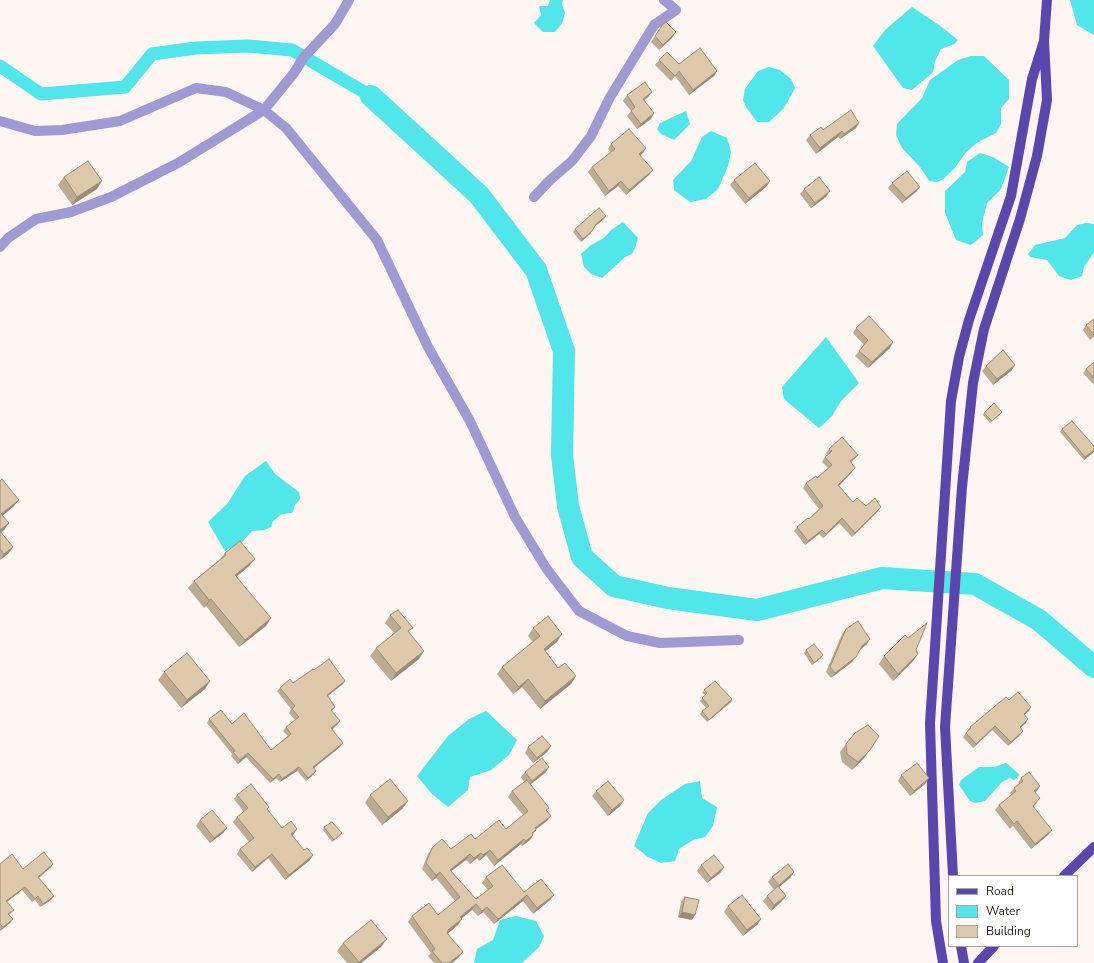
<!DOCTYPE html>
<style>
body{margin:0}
#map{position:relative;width:1094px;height:963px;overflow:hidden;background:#fdf6f2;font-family:"Nunito Sans",sans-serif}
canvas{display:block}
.legend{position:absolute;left:948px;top:875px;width:130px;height:72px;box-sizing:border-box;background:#fff;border:1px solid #a9a4a1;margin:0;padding:5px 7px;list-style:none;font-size:12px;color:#281c14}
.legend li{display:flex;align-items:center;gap:8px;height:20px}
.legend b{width:20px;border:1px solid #a9a4a1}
</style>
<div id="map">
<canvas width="1094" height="963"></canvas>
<ul class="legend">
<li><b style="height:5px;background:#5b46ad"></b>Road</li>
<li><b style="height:11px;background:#50e6ea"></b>Water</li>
<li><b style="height:11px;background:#ddc8aa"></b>Building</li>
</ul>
</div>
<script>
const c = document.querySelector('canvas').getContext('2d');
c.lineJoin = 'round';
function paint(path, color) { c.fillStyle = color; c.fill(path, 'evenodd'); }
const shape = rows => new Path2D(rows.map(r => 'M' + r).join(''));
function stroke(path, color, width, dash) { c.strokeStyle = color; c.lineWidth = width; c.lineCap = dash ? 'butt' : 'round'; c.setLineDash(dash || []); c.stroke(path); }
paint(shape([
 [550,0,563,0,562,4,565,13,562,23,555,32,543,32,534,23,541,15,539,6,548,6],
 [1070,0,1094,0,1094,35,1077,25],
 [912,7,939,25,958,40,954,44,941,49,935,61,933,72,912,90,903,88,873,46,885,30],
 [971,56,984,56,1009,80,1009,99,1001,108,1001,124,996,133,978,142,966,152,954,169,943,179,937,182,929,181,920,167,902,148,896,135,897,124,922,98,930,80,958,60],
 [769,67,780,70,791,79,795,88,784,108,769,122,757,122,746,107,743,100,745,89,758,71],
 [686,111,690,124,674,140,661,134,657,129,660,123],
 [711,131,727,138,731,152,728,166,718,189,706,199,690,202,674,190,673,180,691,161,702,137],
 [980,153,993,157,1009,167,1001,189,987,203,982,223,983,235,971,245,956,240,945,213,945,191,965,172,967,162],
 [623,222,638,238,635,248,632,254,625,257,602,278,591,274,584,267,581,254,591,245,604,238,611,230],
 [1086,223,1094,224,1094,252,1084,267,1082,276,1071,280,1059,276,1047,260,1030,257,1028,254,1035,245,1065,238,1077,225],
 [826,337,859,383,841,401,832,416,819,428,784,399,782,387],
 [266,461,275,474,299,492,300,499,295,505,292,513,282,514,273,521,271,527,264,530,252,531,239,546,236,545,225,551,208,522,227,504,245,476],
 [486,711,517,740,509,755,491,770,470,777,468,790,448,807,432,794,417,776,448,736,469,719],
 [1006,763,1020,775,1014,780,1010,778,1002,782,985,801,975,803,970,801,959,785,961,780,979,767,994,767],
 [700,781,702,798,717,807,713,826,705,837,693,840,679,849,675,861,661,863,648,857,634,846,648,813,661,800,685,784],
 [516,916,536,921,544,936,539,947,522,963,474,963,477,949,493,940,500,920]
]), '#50e6ea');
stroke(shape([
 [0,66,41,94,125,87,152,54,196,48,248,46,292,50,371,96]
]), '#50e6ea', 13);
stroke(shape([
 [371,96,479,195,536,270,564,351,562,455,568,506,582,557,614,586,668,598,757,610,882,578,975,584,1039,620,1094,667]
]), '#50e6ea', 22);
stroke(shape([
 [0,121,35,131,62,130,120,121,196,88,226,92,264,110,286,128,377,240,428,347,470,421,515,517,546,568,579,611,627,636,660,643,739,640],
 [534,197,549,181,572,161,591,136,609,99,654,25,676,10,664,0],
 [0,247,8,238,36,219,71,212,111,197,178,163,264,110,294,73,304,57,335,24,349,0]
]), '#9f9ad3', 10);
stroke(shape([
 [953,876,945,727,962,487,973,383,984,329,1020,219,1037,156,1047,100,1044,41,1047,0],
 [1064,876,1094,847],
 [961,946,964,963],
 [943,963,936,921,930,723,951,401,959,357,969,320,1011,196,1032,79,1044,41],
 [978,963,994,946]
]), '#5b46ad', 10);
paint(shape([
 [663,24,672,38,659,50,651,42],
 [659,60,679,64,717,71,714,76,689,95,675,76,671,81,655,65],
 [652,92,648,97,644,100,651,119,637,129,627,116,631,111,623,101,627,95],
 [859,123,856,128,840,139,838,137,816,154,806,140,810,135,823,130],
 [611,144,646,148,643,153,640,155,649,175,626,195,618,186,605,196,588,172,592,167,611,152,608,149],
 [64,177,97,189,72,205,58,185],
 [734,180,770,181,766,187,745,204,730,185],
 [892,183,920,187,916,192,902,203,888,188],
 [804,189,826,197,811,208,800,194],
 [604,219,595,226,590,234,581,242,573,232,575,229],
 [1094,319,1094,337,1090,340,1083,330,1086,325],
 [856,328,890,348,868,368,855,356,864,345,853,333],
 [1094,362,1094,385,1083,373,1086,369],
 [1015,365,1011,371,993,385,982,371,986,366],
 [984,413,1000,414,990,423,983,415],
 [1062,429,1094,446,1094,452,1084,460,1060,432],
 [829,449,858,455,851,462,855,468,852,472,839,486,853,502,866,506,881,507,878,511,852,537,839,523,823,538,819,534,805,545,794,531,797,527,809,519,819,509,803,488,806,483,817,478,828,468,822,462,825,457,828,455,826,453],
 [0,481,14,506,2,516,9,523,4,530,1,532,13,547,8,554,0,560],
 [225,553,255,559,249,566,236,577,271,618,266,626,239,647,206,606,204,608,188,588,194,581,220,559],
 [390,615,409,633,419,659,391,681,370,656,376,648,394,633,385,623],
 [533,628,557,642,545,651,558,668,576,676,571,684,540,709,522,687,513,694,497,674,502,667,533,642,528,636],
 [846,629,867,644,860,650,852,662,831,678,826,672,842,634],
 [806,650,821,658,812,665,804,653],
 [916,650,918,654,913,661,893,681,879,664,884,656],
 [164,672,210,681,205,689,181,708,158,680],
 [293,683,343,684,327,696,335,707,332,711,337,725,332,729,340,747,314,768,316,771,313,775,306,781,297,771,280,782,276,778,270,783,246,757,238,764,231,756,232,754,207,723,209,719,232,724,271,750,288,736,283,731,286,727,295,720,289,713,291,709,277,691,280,688],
 [704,690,732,699,731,702,707,722,700,714,702,711,706,708,700,701,705,695,702,693],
 [1009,700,1029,711,1024,714,1026,723,1020,728,1023,731,1020,735,1008,746,992,730,973,748,963,737,970,727],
 [846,744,864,758,852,770,842,762,840,752],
 [551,746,547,752,533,763,525,753,528,747],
 [549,767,545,773,530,785,547,811,547,821,536,829,530,840,522,846,521,844,494,866,486,855,479,861,477,858,470,864,466,860,451,871,476,899,488,890,482,883,486,877,524,892,554,895,550,900,533,914,523,901,494,924,483,912,478,916,472,910,461,918,458,925,448,933,459,957,452,963,434,963,428,956,431,953,408,922,412,916,438,915,455,901,436,878,432,881,422,869,428,854,432,848,451,849,475,839,506,829,523,815,508,797,512,791,524,782,521,777,525,772],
 [901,775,925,784,910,796,898,781],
 [1021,778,1040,786,1035,792,1037,803,1033,807,1048,835,1031,849,1013,826,1010,829,995,810,999,805,1012,795,1010,793,1014,788,1019,784,1018,783],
 [596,791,620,806,608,816,592,796],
 [237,795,267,810,282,828,294,834,292,835,310,860,285,880,268,858,252,872,237,854,240,849,249,842,233,822,237,817,244,812,234,799],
 [370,795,408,801,402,809,382,825,365,803],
 [200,820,227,828,223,833,210,843,196,826],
 [324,827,342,833,340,836,332,842,323,830],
 [0,864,23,869,53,864,51,867,39,878,54,896,51,900,40,907,35,900,32,902,22,890,7,902,14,910,9,915,10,923,0,931],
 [701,865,724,867,720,873,707,883,697,871],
 [794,872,790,878,779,887,782,901,771,911,763,901,767,896,774,890,768,882,772,877],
 [685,897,692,920,678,917,681,902],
 [728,906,758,924,743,936,724,912],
 [343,943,381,947,361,963,347,963,337,951]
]), '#beac92');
paint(shape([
 [676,32,672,38,659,50,663,45],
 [717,71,714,76,689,95,693,90],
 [652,92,648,97,639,104,643,99],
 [654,113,651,119,637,129,641,124],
 [859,123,856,128,840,139,844,134],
 [842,131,838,137,816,154,820,148],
 [646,148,643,153,636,159,639,154],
 [653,170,649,175,626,195,629,190],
 [102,181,97,189,72,205,77,197],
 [621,181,618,186,605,196,609,191],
 [770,181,766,187,745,204,749,198],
 [920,187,916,192,902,203,906,198],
 [830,191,826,197,811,208,815,203],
 [606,216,604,219,594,227,596,224],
 [592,231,590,234,581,242,583,239],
 [893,342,890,348,868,368,872,362],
 [1015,365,1011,371,993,385,997,379],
 [1094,450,1094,452,1084,460,1085,457],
 [858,455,847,466,850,461],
 [855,468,852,472,835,490,838,485],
 [19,500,14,506,0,518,1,514],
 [881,507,878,511,852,537,855,533],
 [842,518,839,523,823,538,826,534],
 [9,523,4,530,0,533,0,530],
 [822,530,819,534,805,545,808,541],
 [13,547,8,554,0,560,4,554],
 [255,559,249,566,229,583,235,575],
 [211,599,206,606,204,608,209,600],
 [271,618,266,626,239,647,245,640],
 [562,634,557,642,538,657,544,649],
 [870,639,867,644,858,651,862,646],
 [424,651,419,659,391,681,396,673],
 [918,654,913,661,893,681,898,674],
 [823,655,821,658,812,665,814,663],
 [856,657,852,662,831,678,835,673],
 [576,676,571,684,540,709,545,701],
 [528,679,522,687,513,694,519,687],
 [210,681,205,689,181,708,187,700],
 [345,681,343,684,324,699,327,695],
 [732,699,731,702,707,722,709,720],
 [1031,707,1029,711,1021,718,1024,714],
 [1028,719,1026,723,1017,731,1020,727],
 [340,721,337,725,329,732,331,728],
 [995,726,992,730,973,748,976,744],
 [1023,731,1020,735,1008,746,1011,742],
 [343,743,340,747,310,771,313,767],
 [551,746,547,752,533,763,537,758],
 [870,750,864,758,852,770,858,762],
 [248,753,246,757,238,764,240,760],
 [299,767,297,771,280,782,282,779],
 [549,767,545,773,528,786,532,781],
 [316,771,313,775,306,781,308,778],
 [279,774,276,778,270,783,273,779],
 [929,778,925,784,910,796,914,791],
 [1040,786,1037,791,1031,796,1034,791],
 [624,800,620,806,608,816,612,810],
 [408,801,402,809,382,825,388,817],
 [551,816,547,821,531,833,535,828],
 [227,828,223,833,210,843,214,838],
 [297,829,294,834,287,838,291,834],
 [1052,830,1048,835,1031,849,1035,844],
 [533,835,530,840,522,846,526,841],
 [524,839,521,844,494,866,498,860],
 [490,850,486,855,479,861,483,855],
 [481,853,477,858,470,864,474,858],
 [272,854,268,858,252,872,255,867],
 [470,854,466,860,446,875,450,870],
 [313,855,310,860,285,880,289,875],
 [53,864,51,867,36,880,38,877],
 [724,867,720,873,707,883,711,878],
 [440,872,436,878,432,881,436,875],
 [794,872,790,878,775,890,779,885],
 [25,887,22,890,4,904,6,901],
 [527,895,523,901,494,924,498,919],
 [554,895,550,900,533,914,537,908],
 [54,896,51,900,40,907,43,904],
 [786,896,782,901,771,911,774,905],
 [476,904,472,910,456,923,460,917],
 [487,907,483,912,478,916,482,911],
 [682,912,695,915,692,920,678,917],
 [13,919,10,923,0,931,3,927],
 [462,919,458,925,445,936,448,930],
 [761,919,758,924,743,936,747,930],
 [387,939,381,947,361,963,358,963],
 [463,952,459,957,452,963,449,963]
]), '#9b8c77');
const building = shape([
 [666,22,676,32,663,45,655,36,663,24,666,22],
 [700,48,717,71,693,90,679,71,675,76,659,60,667,52,679,64,700,48],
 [645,82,652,92,643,99,654,113,641,124,631,111,635,107,627,95,645,82],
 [851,110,859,123,844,134,842,131,820,148,810,135,821,127,823,130,851,110],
 [629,129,646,148,639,154,653,170,629,190,621,181,609,191,592,167,615,149,611,144,629,129],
 [88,161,102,181,77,197,64,177,88,161],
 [755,163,770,181,749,198,734,180,755,163],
 [907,171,920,187,906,198,892,183,907,171],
 [819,177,830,191,815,203,804,189,819,177],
 [599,208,606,216,596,224,592,231,583,239,575,229,599,208],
 [869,316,893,342,872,362,859,351,868,340,856,328,869,316],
 [1094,319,1094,335,1086,325,1094,319],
 [1003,350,1015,365,997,379,986,366,1003,350],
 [1094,362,1094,378,1086,369,1094,362],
 [994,403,1002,412,992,421,984,413,994,403],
 [1072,421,1094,446,1094,450,1085,457,1062,429,1072,421],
 [842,437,858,455,850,461,855,468,838,485,853,502,857,498,866,506,875,498,881,507,855,533,842,518,826,534,822,530,808,541,797,527,808,518,809,519,823,506,806,483,816,476,817,478,832,465,825,457,832,451,829,449,842,437],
 [2,479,19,500,1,514,9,523,0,530,0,481,2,479],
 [0,531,13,547,4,554,0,549,0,531],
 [240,541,255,559,235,575,271,618,245,640,211,599,209,600,194,581,226,555,225,553,240,541],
 [398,610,413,628,408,631,424,651,396,673,376,648,401,628,390,615,398,610],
 [548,616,562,634,544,649,558,668,565,663,576,676,545,701,528,679,519,687,502,667,540,636,533,628,548,616],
 [858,621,870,639,862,646,856,657,835,673,830,667,846,629,858,621],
 [927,623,916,650,918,654,898,674,884,656,905,635,908,638,927,623],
 [814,644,823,655,814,663,806,650,814,644],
 [187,653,210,681,187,700,164,672,187,653],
 [329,659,345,681,327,695,335,707,331,710,340,721,331,728,343,743,313,767,316,771,308,778,299,767,282,779,279,774,273,779,248,753,240,760,233,752,235,751,209,719,221,710,232,724,244,713,271,750,291,734,286,727,299,717,292,709,295,706,280,688,290,679,293,683,313,669,314,670,329,659],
 [715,681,732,699,709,720,702,711,709,706,702,698,707,693,704,690,715,681],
 [1018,692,1031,707,1024,714,1028,719,1020,727,1023,731,1011,742,995,726,976,744,966,733,971,728,970,727,1006,697,1009,700,1018,692],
 [868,725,879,736,870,750,858,762,847,754,846,744,855,733,868,725],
 [542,736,551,746,537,758,528,747,542,736],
 [542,758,549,767,532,781,525,772,542,758],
 [917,763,929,778,914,791,901,775,917,763],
 [1029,772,1040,786,1034,791,1040,798,1033,806,1052,830,1035,844,1017,821,1014,824,999,805,1016,791,1014,788,1023,781,1021,778,1029,772],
 [390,779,408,801,388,817,370,795,390,779],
 [527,780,549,808,546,810,551,816,535,828,536,830,532,833,533,835,526,841,524,839,498,860,490,850,483,855,481,853,474,858,470,854,450,870,476,899,493,886,486,877,502,865,524,892,541,879,554,895,537,908,527,895,498,919,487,907,482,911,476,904,460,917,462,919,448,930,447,933,463,952,449,963,442,963,432,951,435,949,412,916,429,903,438,915,460,897,440,872,436,875,426,863,432,848,442,839,451,849,471,834,475,839,499,820,506,829,528,811,512,791,527,780],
 [608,781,624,800,612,810,596,791,608,781],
 [251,784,269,807,267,809,282,828,291,821,297,829,291,834,304,850,307,848,313,855,289,875,272,854,255,867,240,849,254,838,237,817,248,808,237,795,251,784],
 [212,810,227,828,214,838,200,820,212,810],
 [332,822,342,833,334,840,324,827,332,822],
 [44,852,53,864,38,877,54,896,43,904,38,896,35,899,25,887,6,901,14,910,8,914,13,919,3,927,0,924,0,864,12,854,23,869,44,852],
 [714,855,724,867,711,878,701,865,714,855],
 [788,864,794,872,779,885,772,877,788,864],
 [778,886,786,896,774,905,767,896,778,886],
 [742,895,761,919,747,930,728,906,742,895],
 [685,897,699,900,695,915,682,912,685,897],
 [371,920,387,939,359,962,343,943,371,920]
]);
paint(building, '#ddc8aa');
stroke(building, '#9b8c77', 1);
</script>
